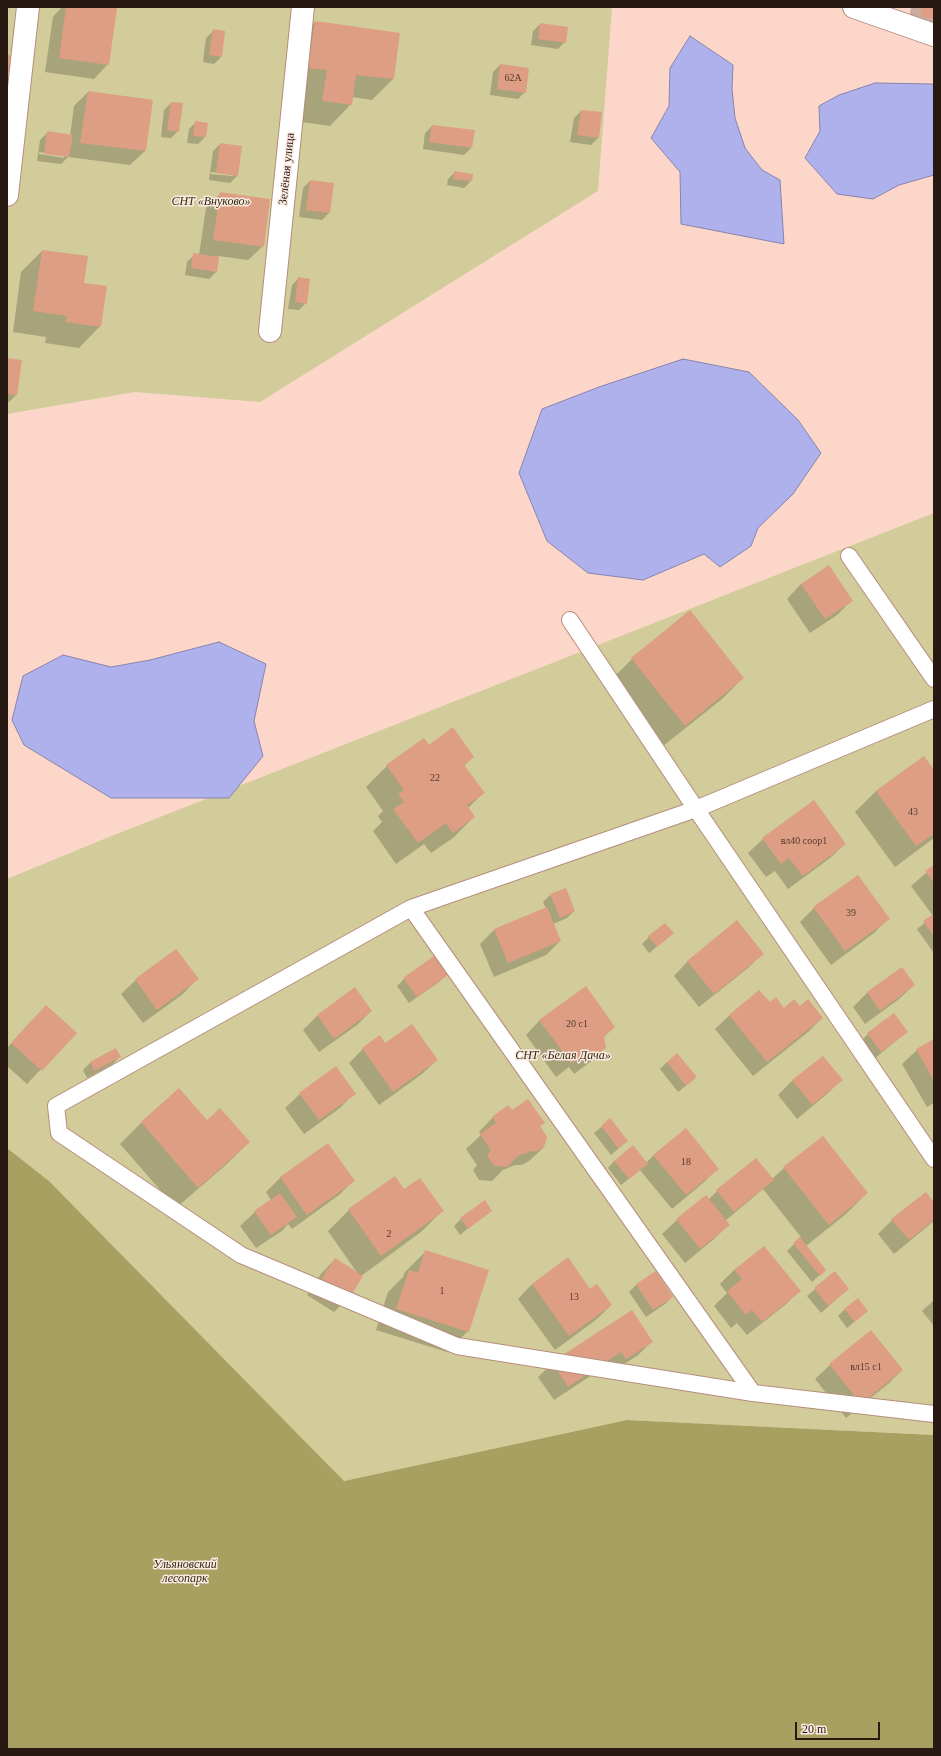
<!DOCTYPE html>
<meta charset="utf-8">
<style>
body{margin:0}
#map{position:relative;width:941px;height:1756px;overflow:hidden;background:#fcd7c9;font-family:"Times New Roman",serif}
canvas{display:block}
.frame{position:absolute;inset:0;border:8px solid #291913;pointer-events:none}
.scale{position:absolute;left:795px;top:1722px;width:85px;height:18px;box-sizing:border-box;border:2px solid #291913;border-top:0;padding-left:5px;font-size:12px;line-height:14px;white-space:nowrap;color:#291913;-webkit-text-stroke:3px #fce9e2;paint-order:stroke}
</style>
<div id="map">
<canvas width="941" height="1756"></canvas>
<div class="frame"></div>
<div class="scale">20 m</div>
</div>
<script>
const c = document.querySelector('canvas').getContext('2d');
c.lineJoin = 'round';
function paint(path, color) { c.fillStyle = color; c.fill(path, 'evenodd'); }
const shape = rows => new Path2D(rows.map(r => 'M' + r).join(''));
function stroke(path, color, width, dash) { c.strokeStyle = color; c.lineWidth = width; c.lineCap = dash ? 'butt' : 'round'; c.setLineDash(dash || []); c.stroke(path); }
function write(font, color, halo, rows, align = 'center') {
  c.font = font + ' "Times New Roman",serif'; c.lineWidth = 3; c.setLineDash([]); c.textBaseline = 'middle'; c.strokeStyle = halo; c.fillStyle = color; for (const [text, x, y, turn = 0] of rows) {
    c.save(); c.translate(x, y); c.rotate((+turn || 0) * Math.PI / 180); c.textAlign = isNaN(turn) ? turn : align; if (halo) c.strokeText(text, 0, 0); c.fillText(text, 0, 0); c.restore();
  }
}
paint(shape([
 [7,7,612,7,598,191,260,402,135,392,7,414],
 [934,513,934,1435,627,1420,344,1481,49,1181,7,1148,7,879,104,839]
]), '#d1cc99');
paint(shape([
 [7,1148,49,1181,344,1481,627,1420,934,1435,934,1749,7,1749]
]), '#a7a060');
const water = shape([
 [690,36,733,65,732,89,735,118,745,148,762,170,780,180,784,244,681,224,680,172,651,138,669,106,670,68,690,36],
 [875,83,932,84,934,85,934,175,899,185,873,199,837,194,805,158,820,131,819,106,839,95,875,83],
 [683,359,749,372,798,420,821,453,793,494,758,528,751,546,720,567,704,554,643,580,588,573,547,541,519,473,542,409,599,387,683,359],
 [219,642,266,664,254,721,263,756,229,798,111,798,24,745,12,720,23,676,63,655,111,667,150,660,219,642]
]);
paint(water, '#afb1ed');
stroke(water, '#8783ac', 1);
paint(shape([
 [62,7,102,7,116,9,108,64,94,79,45,72,53,17],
 [911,7,934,7,934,36,907,30],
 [315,22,399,34,393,79,372,100,352,97,351,104,330,126,302,122,306,91,288,89,294,44],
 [540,24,565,42,558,49,531,45,533,31],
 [213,31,221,57,214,64,203,62,206,38],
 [500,65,525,92,518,99,490,95,493,72],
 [88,92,152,100,145,151,130,165,68,157,61,164,37,161,40,140,47,133,70,136,74,106],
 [39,152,64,156,64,158,39,154],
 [171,103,178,131,171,138,161,137,164,110],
 [581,111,598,138,591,145,570,142,574,118],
 [196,122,207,124,205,137,198,144,187,143,189,129],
 [432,126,471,148,464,155,423,149,425,133],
 [220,144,237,176,230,183,209,180,213,151],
 [211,172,233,174,233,176,210,174],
 [455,172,471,181,464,188,447,185,448,179],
 [310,181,329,213,322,220,299,217,303,188],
 [220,194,263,246,248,260,218,256,216,272,209,279,185,275,187,262,194,255,199,255,206,208],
 [42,251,83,284,100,326,79,348,45,343,46,337,13,332,21,272],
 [299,278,306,303,299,310,288,309,292,285],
 [7,359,16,395,9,402,7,401],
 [801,584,851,601,837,615,810,633,787,599],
 [690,612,743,678,722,699,663,746,611,680,632,659],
 [428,746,473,757,464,766,483,793,468,808,474,817,453,838,431,853,424,844,396,864,373,831,382,822,378,816,383,811,366,787,387,766],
 [923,757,934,772,934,838,895,867,855,812,876,791],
 [763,839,845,844,830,858,788,889,775,871,766,877,748,853],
 [934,866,934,951,933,952,917,929,933,916,911,886],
 [550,895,574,911,567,918,553,924,560,941,546,955,494,977,480,944,494,930,546,909,543,902],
 [814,908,888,919,874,933,831,965,800,922],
 [649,937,665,940,649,953,642,944],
 [762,954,748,968,699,1007,674,976,688,961],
 [901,968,914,985,899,999,865,1024,853,1007,867,993],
 [446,975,439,982,409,1003,397,986,404,979],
 [197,979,183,994,143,1023,121,994,136,980],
 [355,989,371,1011,357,1025,319,1052,303,1030,317,1016],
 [769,1004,784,1009,800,1007,822,1018,808,1032,753,1076,715,1029,730,1015],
 [32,1020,75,1033,27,1084,7,1066,7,1048],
 [540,1020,614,1027,603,1038,605,1048,590,1062,574,1074,569,1067,556,1077,526,1035],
 [907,1032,874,1059,861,1041,868,1034],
 [934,1040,934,1103,927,1107,902,1064,917,1050],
 [385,1044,437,1060,422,1074,379,1105,349,1063,363,1049],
 [116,1050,119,1057,113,1064,87,1078,83,1070,90,1063],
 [822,1057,841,1080,827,1094,797,1119,778,1095,792,1081],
 [667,1062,688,1084,678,1092,660,1069],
 [179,1090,207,1122,249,1142,228,1163,176,1208,120,1144,141,1123],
 [354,1093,340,1108,304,1134,285,1108,300,1094],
 [511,1112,539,1127,544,1147,529,1161,522,1165,515,1165,503,1170,492,1181,479,1180,473,1170,477,1165,466,1149,481,1135,479,1132,493,1117],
 [610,1120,627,1141,611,1155,594,1133],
 [822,1137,867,1193,846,1214,806,1246,825,1270,812,1282,787,1251,801,1237,763,1189,725,1221,728,1225,714,1239,685,1263,662,1234,677,1220,706,1197,708,1200,717,1191,772,1179,784,1168],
 [327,1144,353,1181,339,1195,292,1229,288,1224,282,1231,256,1248,240,1226,255,1212,271,1200,266,1192,280,1178],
 [654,1155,717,1169,703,1183,672,1209,640,1170,621,1185,608,1168,614,1161,646,1163],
 [395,1177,404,1190,442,1211,421,1232,361,1276,348,1298,334,1312,307,1295,321,1274,335,1259,358,1274,328,1231,349,1210],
 [934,1203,934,1221,894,1254,878,1234,892,1220],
 [491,1210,460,1235,454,1226,461,1219],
 [764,1247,799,1291,785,1305,747,1335,737,1323,731,1328,714,1306,727,1293,720,1284,734,1270],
 [426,1251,468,1331,447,1352,376,1330,388,1292,403,1277,405,1272],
 [655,1272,672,1297,665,1304,646,1317,629,1292,636,1285],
 [835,1273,848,1289,821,1313,807,1296],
 [532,1284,590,1290,611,1305,597,1319,555,1350,518,1299],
 [934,1300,934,1326,922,1311],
 [845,1309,867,1311,847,1328,838,1316],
 [651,1342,637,1356,611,1372,607,1365,554,1400,538,1377,553,1363],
 [830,1365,902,1370,888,1384,846,1418,815,1379]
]), '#0003');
paint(shape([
 [66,7,117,8,109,65,59,58],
 [922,7,934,7,934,19,920,16],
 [315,21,400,33,394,79,356,75,352,105,322,101,327,70,308,68],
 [540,23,568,27,566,43,538,39],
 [213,29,225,31,222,57,209,55],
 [7,55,14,56,12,72,7,71],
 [500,64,529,68,526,93,497,89],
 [88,91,153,100,146,151,80,143],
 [171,102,183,103,179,132,167,130],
 [581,110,602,112,599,138,577,135],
 [195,121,208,123,206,137,193,136],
 [432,125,475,130,472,148,429,142],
 [47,131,73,135,69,157,44,154],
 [220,143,242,146,238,176,216,173],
 [454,171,473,174,472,181,453,179],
 [310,180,334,183,330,213,306,210],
 [220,192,270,199,264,247,213,240],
 [42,250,88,256,84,283,107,286,101,327,65,322,67,316,33,311],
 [193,253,219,257,217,272,191,268],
 [298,277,310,279,307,304,295,302],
 [7,358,22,360,17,395,7,394],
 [829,565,853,601,825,619,801,584],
 [690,610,744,678,685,726,631,658],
 [453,727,474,757,464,765,485,793,467,805,475,817,453,833,446,823,418,843,393,809,404,802,398,794,404,790,386,765,424,738,429,745],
 [924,756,934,770,934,834,916,846,876,791],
 [814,800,846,844,803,876,789,858,781,864,762,838],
 [934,865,934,883,925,871],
 [858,875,890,919,845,951,813,907],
 [566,888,575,911,560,918,550,894],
 [547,907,561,941,508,963,494,929],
 [934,914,934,936,923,921],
 [737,920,764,954,714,994,687,961],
 [665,923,674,933,657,947,648,936],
 [176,949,199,979,157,1010,135,979],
 [434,956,448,975,417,997,403,978],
 [902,967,915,985,880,1011,867,992],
 [586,986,615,1027,604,1036,606,1048,589,1061,584,1054,571,1063,539,1020],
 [355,987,372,1011,334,1039,317,1015],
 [759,990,770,1002,776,997,784,1008,794,999,800,1006,808,999,823,1018,767,1062,729,1015],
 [46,1005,77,1033,42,1071,11,1043],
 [894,1013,908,1032,881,1052,867,1033],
 [412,1024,438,1060,393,1092,362,1048,380,1035,385,1043],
 [934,1039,934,1081,916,1049],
 [116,1048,121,1057,94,1071,90,1062],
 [677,1053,697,1077,686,1086,667,1062],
 [823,1056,843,1080,812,1105,792,1080],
 [336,1066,356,1094,319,1120,299,1093],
 [179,1088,207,1120,220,1108,250,1142,198,1188,141,1122],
 [528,1099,545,1123,540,1126,547,1137,544,1147,537,1151,531,1151,518,1156,507,1167,494,1166,487,1155,491,1150,480,1134,496,1123,492,1117,508,1105,512,1110],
 [610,1118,628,1141,618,1148,601,1126],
 [686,1128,719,1169,686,1195,653,1155],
 [823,1136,868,1193,829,1225,783,1167],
 [328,1143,355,1181,307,1215,280,1177],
 [633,1145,648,1164,629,1179,614,1161],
 [756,1158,774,1180,734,1212,716,1190],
 [395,1176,404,1189,420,1178,444,1211,381,1256,348,1209],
 [926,1192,934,1202,934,1220,909,1240,891,1219],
 [280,1193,297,1217,271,1235,254,1211],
 [706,1195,730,1225,700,1249,676,1219],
 [485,1200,492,1211,468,1229,460,1218],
 [800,1237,826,1270,820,1276,793,1243],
 [764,1246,801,1291,762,1322,752,1310,746,1315,727,1291,742,1279,734,1270],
 [425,1250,489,1270,469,1332,396,1309,409,1270,418,1273],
 [568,1257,590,1289,597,1284,612,1305,569,1336,532,1284],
 [335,1258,363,1276,349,1299,320,1281],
 [656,1271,673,1297,653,1310,636,1284],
 [835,1271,849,1289,828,1306,814,1288],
 [858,1298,868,1311,855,1322,844,1309],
 [632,1310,653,1342,626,1359,621,1352,568,1387,552,1362],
 [871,1330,903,1370,861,1404,829,1364]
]), '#de9e84');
const service = shape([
 [849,556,934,679],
 [570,620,696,809,934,1159],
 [934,709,696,809,411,908,56,1106,59,1133,241,1255,457,1346,753,1393,934,1414],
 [411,908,753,1393]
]);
const minor = shape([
 [854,7,934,35],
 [7,195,28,7],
 [270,331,303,7]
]);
stroke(service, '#b78d7d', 18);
stroke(minor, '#b78d7d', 24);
stroke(service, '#fff', 16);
stroke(minor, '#fff', 22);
write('10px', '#563a2f', null, [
 ["62А",513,78],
 ["22",435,778],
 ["43",913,812],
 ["вл40 соор1",804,841],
 ["39",851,913],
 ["20 с1",577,1024],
 ["18",686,1162],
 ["2",389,1234],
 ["1",442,1291],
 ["13",574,1297],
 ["вл15 с1",866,1367]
]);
write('12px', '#291913', '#fce9e2', [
 ["Зелёная улица",287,169,-84]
]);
write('italic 12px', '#2f2c0e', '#fce9e2', [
 ["СНТ «Внуково»",211,202],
 ["СНТ «Белая Дача»",563,1056],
 ["Ульяновский",185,1565],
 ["лесопарк",185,1579]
]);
</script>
